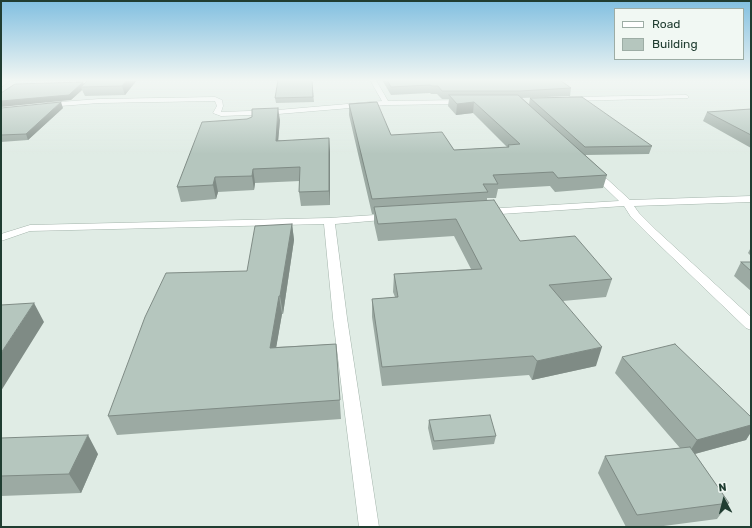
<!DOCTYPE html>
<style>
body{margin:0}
#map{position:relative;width:752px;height:528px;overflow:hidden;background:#e0ece5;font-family:Rubik,sans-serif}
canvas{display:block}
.frame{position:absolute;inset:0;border:2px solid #203d31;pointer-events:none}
.legend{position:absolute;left:614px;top:8px;width:130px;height:52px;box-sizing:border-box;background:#f1f8f3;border:1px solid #9dada5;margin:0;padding:5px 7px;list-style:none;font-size:12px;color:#203d31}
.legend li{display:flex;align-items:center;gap:8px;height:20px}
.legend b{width:20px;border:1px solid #9dada5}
.north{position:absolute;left:704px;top:480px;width:40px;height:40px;-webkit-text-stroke:3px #f1f8f3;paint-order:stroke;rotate:353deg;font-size:11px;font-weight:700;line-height:16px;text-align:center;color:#203d31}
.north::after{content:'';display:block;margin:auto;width:14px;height:18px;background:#203d31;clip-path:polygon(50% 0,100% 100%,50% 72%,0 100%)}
</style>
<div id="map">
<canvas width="752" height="528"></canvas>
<div class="frame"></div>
<ul class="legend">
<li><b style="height:5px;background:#fff"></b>Road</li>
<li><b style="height:11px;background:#b5c6be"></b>Building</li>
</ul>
<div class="north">N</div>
</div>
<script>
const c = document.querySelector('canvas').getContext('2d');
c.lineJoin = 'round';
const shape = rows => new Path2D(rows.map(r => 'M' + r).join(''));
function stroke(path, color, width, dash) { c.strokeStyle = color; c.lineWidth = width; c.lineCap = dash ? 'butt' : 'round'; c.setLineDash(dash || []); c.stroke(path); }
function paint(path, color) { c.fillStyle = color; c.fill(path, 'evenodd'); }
const street = shape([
 [4,80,12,80,1,87,1,82,4,80],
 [370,80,376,80,388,101,463,100,466,102,463,104,386,105,278,114,221,116,213,113,217,106,215,101,99,103,47,107,44,105,47,103,99,99,215,97,222,100,223,106,221,112,278,110,382,101,370,80],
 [686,95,688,96,688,98,569,101,566,99,569,97,686,95],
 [593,168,596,169,630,200,751,196,751,202,634,206,639,213,656,230,751,317,751,330,746,328,648,234,631,217,624,206,485,215,480,212,485,209,619,201,590,173,588,171,593,168],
 [390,214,394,215,395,217,394,219,335,224,347,318,379,527,359,527,333,318,324,224,30,231,1,241,1,234,30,225,329,218,390,214]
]);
stroke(street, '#a3b4ab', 1);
paint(street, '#fff');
paint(shape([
 [137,80,125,95,85,96,82,90,71,100,83,82,84,85],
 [312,80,314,102,276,103,275,98],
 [382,80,560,80,571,88,570,96,522,98,529,104,530,98,652,146,649,154,585,155,607,175,603,188,555,192,550,186,498,189,496,198,487,198,487,200,520,241,612,279,606,297,563,301,596,366,532,380,529,375,382,386,372,317,372,299,395,297,393,292,394,274,471,269,454,236,378,241,374,223,374,214,372,214,349,115,349,104,391,135,454,150,507,147,473,113,456,115,448,106,449,99,442,99,437,94,431,94,430,93,391,95],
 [1,108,63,108,28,140,1,142],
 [751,109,751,148,703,121,707,112],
 [280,120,278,140,330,151,330,205,301,206,299,192,300,181,255,183,254,190,218,192,216,199,181,202,177,187],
 [292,224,294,240,283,314,282,314,276,347,336,344,341,419,117,435,108,416],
 [751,247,751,256,748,253],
 [741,262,751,262,751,291,734,276],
 [622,357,751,417,751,432,746,440,695,454,729,503,717,519,656,527,626,527,598,473,605,456,680,448,615,373],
 [429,420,496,436,494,444,433,450,428,428],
 [1,438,98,454,81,493,1,496]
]), '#9caaa3');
paint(shape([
 [127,80,137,80,125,95,122,86],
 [83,82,85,87,81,87,82,90,71,100,1,107,1,101],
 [61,102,63,108,28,140,26,134],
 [474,102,473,113,456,115,457,104],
 [278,108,280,120,277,154,276,141],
 [329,138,330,151,330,205,329,191],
 [253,169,255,183,254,190,252,176],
 [215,177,218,192,216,199,213,185],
 [292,224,294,240,283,314,280,296],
 [279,296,282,314,273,366,270,348],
 [34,303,44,322,1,391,1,353],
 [602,347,596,366,532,380,537,361],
 [751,425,751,432,746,440,687,456,697,440],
 [88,435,98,454,81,493,69,474]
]), '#7f8b85');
const building = shape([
 [88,80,127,80,122,86,81,87,88,80],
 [278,80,312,80,313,97,275,98,278,80],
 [387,80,560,80,571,88,520,91,442,91,438,86,432,86,430,85,391,87,387,80],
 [83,82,69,95,1,101,1,93,15,84,83,82],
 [449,95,518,95,607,175,558,178,553,172,493,175,498,184,483,184,488,192,372,199,349,104,377,102,391,135,442,132,454,150,509,147,508,145,520,144,474,102,457,104,449,95],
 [582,97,652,146,585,147,530,98,582,97],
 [61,102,26,134,1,135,1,108,61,102],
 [278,108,276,141,329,138,329,191,299,192,300,167,253,169,252,176,215,177,213,185,177,187,202,122,247,119,252,117,252,109,278,108],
 [751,109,751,135,707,112,751,109],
 [494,200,520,241,575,236,612,279,549,285,602,347,537,361,533,356,382,367,372,299,398,297,394,274,482,269,456,219,378,224,374,207,494,200],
 [292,224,280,296,279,296,270,348,336,344,340,400,108,416,145,317,166,273,247,271,255,226,292,224],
 [741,262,751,262,751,271,741,262],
 [34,303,1,353,1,305,34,303],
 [675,344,751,417,751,425,697,440,622,357,675,344],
 [490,415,496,436,434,441,429,420,490,415],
 [88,435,69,474,1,476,1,438,88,435],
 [690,447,729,503,637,515,605,456,690,447]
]);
paint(building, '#b5c6be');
stroke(building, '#7f8b85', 1);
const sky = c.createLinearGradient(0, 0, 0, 154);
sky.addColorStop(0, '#81bfe0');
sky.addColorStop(0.52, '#f1f6f3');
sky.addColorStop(1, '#f1f6f300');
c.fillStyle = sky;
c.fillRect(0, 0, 752, 154);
</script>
